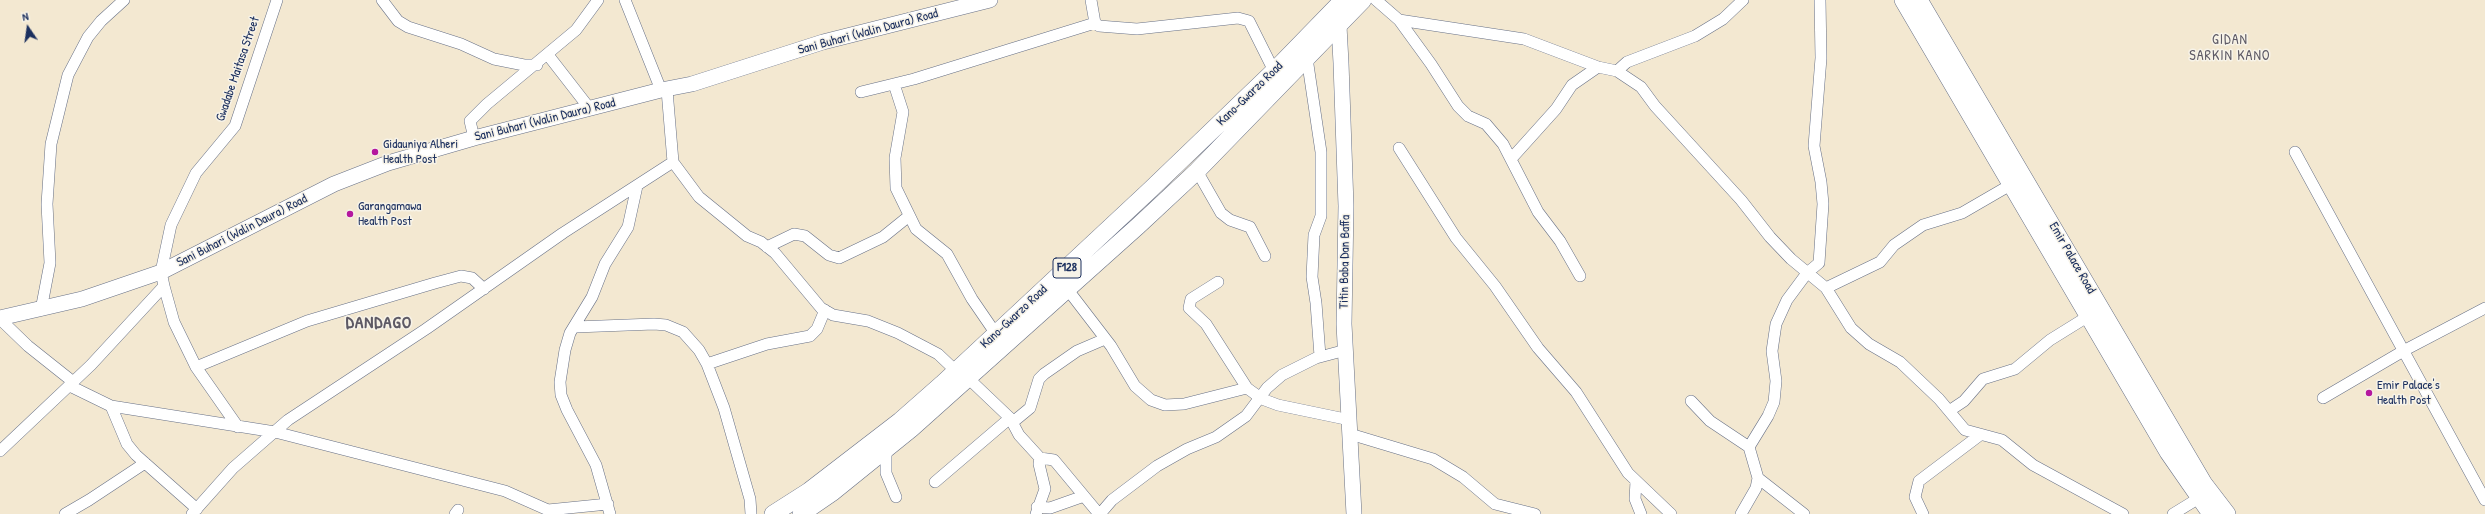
<!DOCTYPE html>
<style>
body{margin:0}
#map{position:relative;width:2485px;height:514px;overflow:hidden;background:#f3e8d1;font-family:"Patrick Hand",sans-serif}
canvas{display:block}
.north{position:absolute;left:8px;top:8px;width:40px;height:40px;-webkit-text-stroke:3px #f7f3e8;paint-order:stroke;rotate:347deg;font-size:11px;font-weight:700;line-height:16px;text-align:center;color:#1b2f5e}
.north::after{content:'';display:block;margin:auto;width:14px;height:18px;background:#1b2f5e;clip-path:polygon(50% 0,100% 100%,50% 72%,0 100%)}
</style>
<div id="map">
<canvas width="2485" height="514"></canvas>
<div class="north">N</div>
</div>
<script>
const c = document.querySelector('canvas').getContext('2d');
c.lineJoin = 'round';
const shape = rows => new Path2D(rows.map(r => 'M' + r).join(''));
function stroke(path, color, width, dash) { c.strokeStyle = color; c.lineWidth = width; c.lineCap = dash ? 'butt' : 'round'; c.setLineDash(dash || []); c.stroke(path); }
function write(font, color, halo, rows, align = 'center') {
  c.font = font + ' "Patrick Hand",sans-serif'; c.lineWidth = 3; c.setLineDash([]); c.textBaseline = 'middle'; c.strokeStyle = halo; c.fillStyle = color; for (const [text, x, y, turn = 0] of rows) {
    c.save(); c.translate(x, y); c.rotate((+turn || 0) * Math.PI / 180); c.textAlign = isNaN(turn) ? turn : align; if (halo) c.strokeText(text, 0, 0); c.fillText(text, 0, 0); c.restore();
  }
}
const street = shape([
 [382,0,398,21,408,27,461,44,494,59,524,65,537,65],
 [625,0,661,90],
 [1091,0,1095,23,1099,26,1137,29,1238,18,1249,21,1274,71],
 [1376,0,1399,20,1431,64,1458,106,1468,116,1486,124,1503,144,1538,212,1560,241,1580,276],
 [1399,20,1524,39,1598,67,1617,71,1641,87,1655,106,1741,200,1770,237,1791,259,1826,288,1851,328,1869,344,1900,362,1939,399,1965,430,2002,440,2033,465,2123,514],
 [548,55,590,109],
 [1307,58,1321,152,1321,216,1314,235,1312,277,1316,303,1320,356],
 [1617,71,1627,62,1695,36,1723,19,1743,0],
 [894,84,903,112,895,158,896,188,916,229,947,254,972,299,996,334],
 [667,90,673,162,699,197,747,236,761,242,775,253,821,308,833,315,868,321,898,333,938,354,956,371],
 [861,92,914,79,1095,23],
 [474,138,470,121,487,104,576,30,598,0],
 [1399,148,1456,238,1495,286,1538,348,1576,392,1628,473,1671,514],
 [2295,152,2485,500],
 [1511,159,1556,109,1572,85,1598,67],
 [1197,171,1221,213,1230,220,1250,227,1265,256],
 [767,247,794,234,805,236,829,255,839,258,883,237,909,216],
 [1218,282,1191,299,1189,308,1206,324,1247,388,1262,399,1278,405,1350,420],
 [164,286,174,322,196,367,238,427],
 [1826,288,1880,262,1894,245,1923,225,1962,213,2012,184],
 [1068,290,1111,346,1135,386,1151,400,1165,405,1184,404,1247,388],
 [41,310,50,263,47,204,51,144,68,75,88,37,101,21,124,0],
 [0,319,28,346,72,381],
 [575,327,654,324,666,325,683,332,699,350,707,364,724,408,750,499,751,514],
 [707,364,767,344,810,336,817,329,825,310],
 [196,367,307,321,435,283,461,276,472,278,484,289],
 [969,379,1010,418,1019,435,1040,458,1054,460,1099,514],
 [70,386,111,406,275,432,505,491,548,510,608,504],
 [2323,398,2405,350,2485,308],
 [1691,401,1710,421,1749,447,1758,478,1756,488,1741,514],
 [111,406,127,444,136,455,197,509],
 [1949,411,1964,401,1983,379,2015,369,2050,340,2087,317],
 [1013,422,1030,408,1039,379,1044,374,1077,351,1105,339],
 [1350,434,1433,459,1463,477,1495,504,1535,514],
 [1749,447,1768,416,1774,402,1776,381,1772,351,1776,324,1787,300,1807,273,1819,263,1823,204,1821,182,1814,146,1821,58,1820,0],
 [886,450,886,473,896,497],
 [0,451,91,365,164,286,161,272,171,225,196,173,235,126,277,0],
 [1758,478,1804,514],
 [1636,481,1635,499,1641,514],
 [935,482,1010,418],
 [1037,507,1050,508,1084,496],
 [65,514,89,500,145,463],
 [192,514,233,468,288,420,426,329,563,233,673,162],
 [455,514,458,510],
 [610,514,596,465,567,410,561,395,560,382,565,350,570,333,592,297,605,264,628,227,637,186],
 [1036,514,1045,489,1039,464,1040,458],
 [1100,514,1112,500,1157,466,1187,449,1216,437,1246,416,1267,388,1282,375,1316,358,1346,350],
 [1923,514,1915,497,1919,481,1980,435],
 [2173,514,2199,498]
]);
const secondary = shape([
 [1334,19,1339,26,1341,63,1346,206,1344,324,1354,514],
 [0,318,82,299,161,272,334,184,388,163,474,138,661,90,692,84,823,42,990,0]
]);
const primary = shape([
 [1903,0,2168,452,2211,514],
 [1919,0,2204,484,2227,514],
 [773,514,809,491,900,421,942,384,1150,190,1274,71,1343,0],
 [801,514,833,492,911,429,1138,226,1197,171,1363,0]
]);
stroke(street, '#677086', 12);
stroke(secondary, '#677086', 16);
stroke(primary, '#677086', 18);
stroke(street, '#fff', 11);
stroke(secondary, '#fff', 15);
stroke(primary, '#fff', 17);
for (const [x, y, r, color] of [
 [375,152,4,"#b5179e"],
 [350,214,4,"#b5179e"],
 [2369,393,4,"#b5179e"]
]) { const dot = new Path2D(); dot.arc(x, y, r, 0, 2 * Math.PI); c.fillStyle = color; c.fill(dot); stroke(dot, '#f7f3e8', 1.5); }
for (const [x, y, w] of [
 [1067,268,28]
]) { const box = new Path2D(); box.roundRect(x - w / 2, y - 10, w, 20, 3); c.fillStyle = '#f7f3e8'; c.fill(box); stroke(box, '#1b2f5e', 1); }
write('bold 12px', '#1b2f5e', null, [
 ["F128",1067,268]
]);
write('13px', '#1b2f5e', '#f7f3e8', [
 ["Sani Buhari (Walin Daura) Road",868,32,-15],
 ["Gwadabe Maitasa Street",238,69,-71],
 ["Kano-Gwarzo Road",1250,94,-44],
 ["Sani Buhari (Walin Daura) Road",545,120,-14],
 ["Sani Buhari (Walin Daura) Road",242,231,-27],
 ["Emir Palace Road",2072,258,60],
 ["Titin Baba Dan Baffa",1345,262,-89],
 ["Kano-Gwarzo Road",1014,317,-43]
]);
write('13px', '#1b2f5e', '#f7f3e8', [
 ["Gidauniya Alheri",383,145],
 ["Health Post",383,160],
 ["Garangamawa",358,207],
 ["Health Post",358,222],
 ["Emir Palace's",2377,386],
 ["Health Post",2377,401]
], 'left');
c.letterSpacing = '1px';
write('14px', '#5e5a65', '#f7f3e8', [
 ["GIDAN",2230,40],
 ["SARKIN KANO",2230,56]
]);
c.letterSpacing = '0px';
c.letterSpacing = '1px';
write('bold 17px', '#5e5a65', '#f7f3e8', [
 ["DANDAGO",379,323]
]);
c.letterSpacing = '0px';
</script>
